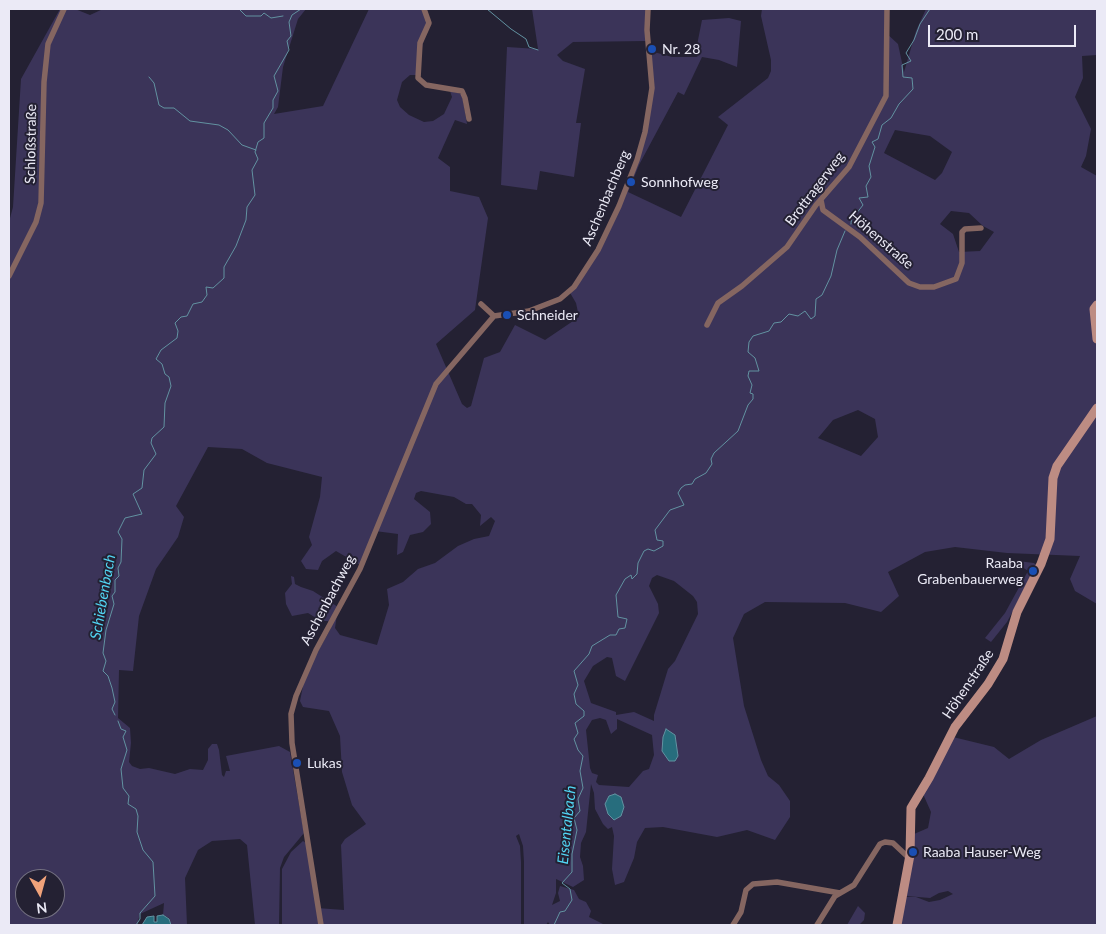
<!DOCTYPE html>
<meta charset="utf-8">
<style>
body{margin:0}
#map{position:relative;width:1106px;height:934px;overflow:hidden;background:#242133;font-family:Lato,sans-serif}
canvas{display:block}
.frame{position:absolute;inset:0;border:10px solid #ebeaf6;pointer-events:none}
.north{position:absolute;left:15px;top:869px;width:50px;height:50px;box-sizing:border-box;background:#242133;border:1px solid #747181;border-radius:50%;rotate:173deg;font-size:14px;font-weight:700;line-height:20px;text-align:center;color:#ebeaf6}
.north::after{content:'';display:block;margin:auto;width:18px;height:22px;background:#f0a27a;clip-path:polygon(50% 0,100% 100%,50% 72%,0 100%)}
.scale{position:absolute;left:928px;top:25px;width:148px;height:22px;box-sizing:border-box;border:2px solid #ebeaf6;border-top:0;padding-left:6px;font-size:15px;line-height:18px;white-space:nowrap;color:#ebeaf6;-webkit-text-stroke:4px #242133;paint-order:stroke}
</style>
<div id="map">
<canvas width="1106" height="934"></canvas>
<div class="frame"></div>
<div class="north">N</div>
<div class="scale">200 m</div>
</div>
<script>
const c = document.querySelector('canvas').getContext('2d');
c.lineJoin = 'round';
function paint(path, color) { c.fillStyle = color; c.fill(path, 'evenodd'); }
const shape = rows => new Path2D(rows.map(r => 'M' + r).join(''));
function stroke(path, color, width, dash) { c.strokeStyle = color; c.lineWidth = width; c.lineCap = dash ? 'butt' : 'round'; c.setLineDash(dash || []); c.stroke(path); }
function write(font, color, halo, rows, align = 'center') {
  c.font = font + ' Lato,sans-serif'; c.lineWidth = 4; c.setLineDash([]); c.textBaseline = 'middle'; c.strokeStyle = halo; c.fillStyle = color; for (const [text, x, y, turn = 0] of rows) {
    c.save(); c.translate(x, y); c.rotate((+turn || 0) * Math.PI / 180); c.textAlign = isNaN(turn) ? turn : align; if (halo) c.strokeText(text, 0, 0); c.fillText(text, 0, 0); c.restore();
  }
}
paint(shape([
 [60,9,75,9,90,15,103,9,306,9,298,19,283,67,278,107,274,114,323,106,369,9,422,9,428,21,416,75,410,75,402,82,397,100,400,107,409,115,424,122,433,121,444,114,452,97,450,91,462,94,467,124,455,120,438,158,450,167,450,191,479,197,488,218,475,310,436,344,462,404,467,408,471,406,484,358,500,352,515,325,545,340,579,317,576,303,569,291,589,262,613,217,637,156,649,102,651,49,654,52,672,57,698,57,695,55,702,20,729,18,741,21,737,67,719,60,702,57,684,95,678,92,639,165,628,192,681,217,728,125,718,117,768,78,771,71,771,60,761,16,762,9,885,9,885,32,898,44,904,72,916,31,926,9,1097,9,1097,55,1082,56,1083,78,1075,97,1091,129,1086,156,1081,167,1097,176,1097,604,1075,591,1070,579,1080,556,1007,553,955,547,925,552,888,572,899,596,881,612,845,603,765,602,744,614,733,638,744,706,761,760,768,776,779,785,790,801,790,817,775,840,747,830,717,837,663,827,645,828,637,842,634,858,624,882,615,885,612,869,614,836,612,827,608,829,603,824,595,809,594,793,591,784,586,832,581,843,580,857,583,866,584,880,573,887,556,879,556,893,552,905,560,901,558,893,560,886,574,890,579,899,586,902,591,911,589,917,605,925,550,925,548,922,546,925,524,925,524,862,523,846,519,834,516,836,520,846,521,862,521,925,282,925,282,869,291,852,303,841,306,843,317,908,344,910,341,845,345,839,366,824,352,805,342,772,340,736,329,711,303,707,300,701,304,681,310,666,331,628,328,621,321,621,308,613,292,616,286,604,285,593,292,584,291,576,294,577,295,584,301,587,313,591,338,607,335,628,340,635,377,645,389,605,387,589,403,582,418,569,435,563,458,546,474,539,489,536,495,521,491,517,480,526,481,515,472,504,466,504,454,497,421,491,416,493,414,499,430,512,431,524,423,532,410,535,403,552,397,555,398,534,375,531,360,565,336,551,322,561,318,570,306,569,301,561,312,545,309,537,320,497,322,477,267,463,242,449,208,447,176,506,184,517,178,537,156,569,139,616,133,671,119,670,118,718,130,728,131,743,129,762,132,766,140,769,149,768,175,774,190,769,203,770,208,760,208,749,212,744,217,744,219,750,222,775,224,777,226,771,230,771,226,756,279,746,290,752,304,833,284,857,280,868,279,925,255,925,247,845,240,839,212,841,198,850,185,878,187,925,171,925,169,918,163,915,164,903,140,914,137,925,9,925,9,222,13,207,21,79],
 [895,130,930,136,952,152,942,173,935,180,884,153],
 [951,211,969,213,983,226,994,232,980,251,959,252,953,234,940,224],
 [858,410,875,419,878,437,861,456,818,438,833,420],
 [657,575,674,581,693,596,697,602,698,614,675,661,668,669,654,715,654,721,634,712,616,715,616,712,591,703,584,681,593,666,607,657,612,658,616,676,625,681,659,613,658,604,649,586,652,578],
 [600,718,606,720,611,734,617,729,617,719,652,735,654,755,649,769,643,771,629,787,599,785,596,782,598,775,592,773,590,768,586,730,592,720],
 [25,879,55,879,55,909,25,909],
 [532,9,647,9,646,41,573,42,557,55,563,61,585,69,576,123,581,123,574,177,540,171,537,190,501,185,507,47,538,49],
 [1018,561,1034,563,1037,566,1007,622,991,642,985,638,1005,613,1028,571,1018,564],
 [1097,716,1097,925,899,925,905,897,916,897,929,902,940,900,953,894,948,891,939,893,930,898,906,896,914,834,928,828,931,812,923,794,953,737,994,747,1009,759,1041,740],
 [858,906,865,913,864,920,859,925,847,925]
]), '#3b3459');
const water = shape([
 [666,729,675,735,678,756,675,761,669,761,662,751,663,737,666,729],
 [615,794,621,797,624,807,621,816,614,820,608,814,605,804,609,796,615,794],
 [163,915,169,919,171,925,142,925,147,917,154,916,154,922,157,922,157,916,163,915]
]);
paint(water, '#276d7d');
stroke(water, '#6292a1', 1);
stroke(shape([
 [239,9,246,16,261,16,264,13,271,18,283,16],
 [487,9,511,29,526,39,529,47,538,50],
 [149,77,154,83,159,105,164,108,174,108,190,121,219,125,228,130,242,145,256,150],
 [851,224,852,214,856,214,863,205,859,198,868,197,866,186,871,177,869,166,875,147,872,142,878,139,882,125,891,118,899,104,913,89,912,78,903,77,902,65,911,61,906,53,914,40,920,24,930,9],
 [115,715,112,709,115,702,112,688,108,676,103,671,106,661,103,653,106,630,114,604,112,596,115,592,115,580,119,576,118,568,121,562,122,539,118,532,125,518,142,514,133,494,142,488,144,470,156,454,151,443,152,438,164,427,165,403,171,386,169,377,165,374,162,364,156,359,161,350,177,338,178,331,175,323,181,317,187,316,193,304,202,302,207,295,206,287,213,288,224,278,224,267,236,246,246,220,247,207,255,195,252,170,258,159,255,152,258,142,264,138,264,123,273,108,273,100,278,91,274,76,289,50,287,41,291,36,289,22,292,15,301,9],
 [118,721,121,729,126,731,123,737,127,750,121,769,123,788,129,796,128,804,136,809,138,816,137,832,143,850,153,862,155,896,140,913,140,919,136,925],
 [554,925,560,912,565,911,572,900,570,889,562,883,572,872,572,854,577,830,574,818,580,811,578,799,583,788,580,771,583,756,578,750,574,739,578,733,575,723,584,716,584,711,576,704,574,694,578,685,574,671,589,654,592,646,610,635,616,635,619,629,625,628,627,619,618,617,616,595,625,579,631,575,632,579,637,574,638,563,644,551,648,549,654,551,663,546,663,541,657,540,655,530,670,510,684,505,678,493,681,488,685,485,692,484,695,479,706,473,712,464,711,459,714,453,738,431,748,405,753,399,753,394,750,393,752,385,748,376,749,371,759,371,755,358,748,352,749,342,753,336,769,331,774,323,781,322,789,314,798,316,805,311,811,319,815,316,816,299,822,295,831,276,837,250,845,231]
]), '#6292a1', 1);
stroke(shape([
 [424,9,429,23,420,43,418,78,426,85,462,91,465,98,469,119],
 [821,200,823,210,860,237,909,283,920,287,934,287,956,279,962,263,962,232,965,229,981,228],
 [9,276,36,222,41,203,44,82,48,44,64,9],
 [481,304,494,316,529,311,560,299,574,287,598,250,619,206,637,160,645,132,652,88,647,30,648,9],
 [707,325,718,303,742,286,787,247,816,205,849,167,886,96,887,9],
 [321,925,292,743,291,714,296,696,316,650,360,569,436,384,494,316],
 [733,925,741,912,746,890,753,884,777,882,840,893],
 [817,925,835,896,854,885,880,844,885,842,893,843,909,858]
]), '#856661', 5.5);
stroke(shape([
 [1097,305,1094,309,1097,339],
 [897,925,910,855,911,808,929,778,955,727,988,684,1003,659,1017,612,1041,564,1050,539,1053,478,1057,466,1097,408]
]), '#bd8c83', 9);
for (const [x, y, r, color] of [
 [652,49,5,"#1a4fb4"],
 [631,182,5,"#1a4fb4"],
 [507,315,5,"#1a4fb4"],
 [1033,571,5,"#1a4fb4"],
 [297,763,5,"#1a4fb4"],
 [913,852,5,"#1a4fb4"]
]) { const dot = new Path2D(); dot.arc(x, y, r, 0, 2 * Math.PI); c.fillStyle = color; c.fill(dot); stroke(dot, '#242133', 2); }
write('14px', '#ebeaf6', '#242133', [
 ["Nr. 28",662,49],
 ["Sonnhofweg",641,182],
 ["Schneider",517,315],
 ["Raaba",1023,563,"right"],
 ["Grabenbauerweg",1023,579,"right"],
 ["Lukas",307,763],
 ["Raaba Hauser-Weg",923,852]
], 'left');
write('14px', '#ebeaf6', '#242133', [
 ["Schloßstraße",31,144,-89],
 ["Brottragerweg",815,189,-53],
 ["Aschenbachberg",606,198,-67],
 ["Höhenstraße",881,240,41],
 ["Aschenbachweg",328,600,-62],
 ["Höhenstraße",968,684,-56]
]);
write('italic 15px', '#52d6f4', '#242133', [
 ["Schiebenbach",103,597,-80],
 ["Eisentalbach",567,825,-84]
]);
</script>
